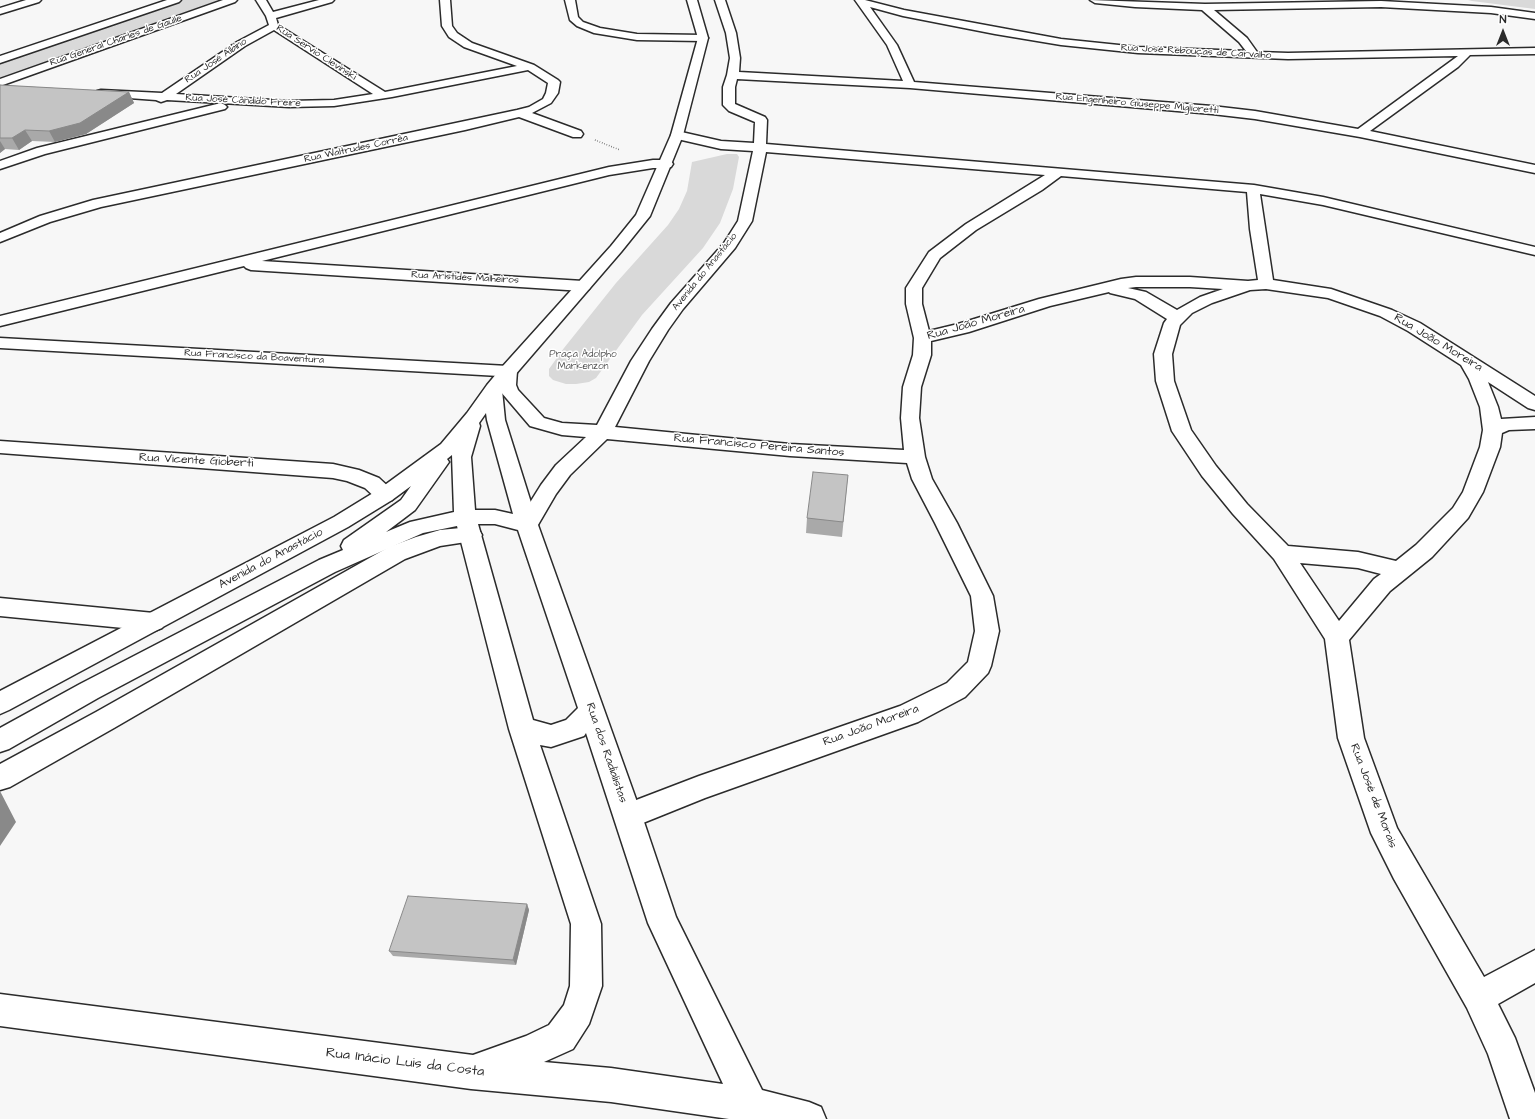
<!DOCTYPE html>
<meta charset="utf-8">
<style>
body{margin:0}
#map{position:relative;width:1535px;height:1119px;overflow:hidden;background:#f7f7f7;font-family:"Architects Daughter",sans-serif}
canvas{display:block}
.north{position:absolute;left:1483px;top:12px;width:40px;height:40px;-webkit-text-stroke:3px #fff;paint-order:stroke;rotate:0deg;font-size:11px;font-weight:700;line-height:16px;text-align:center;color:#2b2b2b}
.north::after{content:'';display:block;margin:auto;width:14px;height:18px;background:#2b2b2b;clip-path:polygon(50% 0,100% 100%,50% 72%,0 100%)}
</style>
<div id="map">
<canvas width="1535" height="1119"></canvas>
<div class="north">N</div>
</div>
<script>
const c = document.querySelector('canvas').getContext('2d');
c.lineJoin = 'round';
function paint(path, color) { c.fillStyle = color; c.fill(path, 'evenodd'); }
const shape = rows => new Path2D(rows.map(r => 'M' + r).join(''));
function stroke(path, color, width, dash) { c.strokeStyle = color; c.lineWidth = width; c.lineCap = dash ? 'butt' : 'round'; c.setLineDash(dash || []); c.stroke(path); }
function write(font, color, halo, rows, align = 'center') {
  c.font = font + ' "Architects Daughter",sans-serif'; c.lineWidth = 3; c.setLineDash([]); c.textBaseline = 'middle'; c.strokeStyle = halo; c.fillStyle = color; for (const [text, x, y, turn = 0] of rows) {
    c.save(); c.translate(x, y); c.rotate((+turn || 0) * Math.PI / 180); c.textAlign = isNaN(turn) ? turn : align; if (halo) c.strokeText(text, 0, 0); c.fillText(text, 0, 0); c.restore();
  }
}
paint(shape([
 [183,0,219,0,0,79,0,64],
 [1468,0,1535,0,1535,9,1472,1],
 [727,154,737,154,739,157,733,189,720,223,703,248,642,315,596,378,589,382,576,384,566,384,553,380,549,376,549,369,564,348,616,283,668,225,679,209,687,191,692,162]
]), '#d9d9d9');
const minor = shape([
 [26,0,41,0,39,2,0,14,0,8,26,0],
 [167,0,181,0,179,2,0,63,0,56,167,0],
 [223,0,237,0,235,2,0,86,0,79,223,0],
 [256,0,266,0,273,12,319,0,334,0,332,2,276,18,278,25,385,92,517,66,464,47,449,37,442,26,440,0,450,0,452,26,457,33,472,43,534,65,558,80,560,82,558,93,551,103,532,113,581,131,583,134,581,137,573,137,519,117,465,130,101,207,50,222,0,242,0,233,40,216,93,200,517,110,529,107,543,99,546,93,548,83,528,70,392,97,334,106,289,107,221,103,225,105,227,107,225,109,45,154,0,169,0,161,37,148,221,103,167,100,161,102,156,100,101,96,97,95,95,93,97,91,101,90,162,93,237,42,269,25,266,16,256,0],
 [274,30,373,94,334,100,289,101,176,94,245,46,274,30],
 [565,0,575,0,578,17,583,22,600,28,637,34,703,35,708,38,703,41,637,40,594,33,577,26,570,20,565,0],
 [715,0,725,0,736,33,740,58,739,72,903,81,887,45,855,0,865,0,904,10,1061,39,1138,47,1246,51,1239,42,1202,10,1135,7,1095,3,1090,0,1205,4,1381,1,1491,7,1535,13,1535,19,1491,13,1381,7,1214,10,1247,38,1257,52,1288,53,1535,48,1535,54,1470,55,1458,67,1370,131,1535,165,1535,173,1360,137,1255,119,1212,114,910,88,737,79,735,87,735,104,765,117,767,120,766,144,1254,185,1323,197,1535,247,1535,255,1323,205,1260,194,1273,280,1331,289,1392,310,1420,323,1535,396,1535,410,1528,408,1488,382,1498,407,1501,419,1535,417,1535,429,1509,430,1502,433,1500,447,1483,492,1468,518,1432,557,1390,591,1349,640,1364,738,1397,828,1484,977,1535,950,1535,983,1498,1004,1515,1038,1535,1093,1535,1119,1510,1119,1488,1054,1467,1008,1394,879,1371,833,1338,738,1325,639,1274,559,1233,514,1202,476,1172,431,1156,381,1154,354,1164,323,1167,319,1135,299,1110,293,1109,292,1050,306,969,332,931,341,931,355,921,387,919,418,925,457,932,479,957,523,993,596,999,631,991,666,988,673,965,697,918,722,705,798,628,829,618,825,614,816,618,807,699,776,900,706,947,683,968,662,975,631,971,596,935,523,912,479,907,463,790,456,607,439,570,475,556,494,535,530,527,532,519,530,516,525,541,485,556,465,586,437,562,435,530,426,501,392,498,385,499,376,0,348,0,338,508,366,514,367,517,371,516,385,518,390,544,418,562,423,597,425,631,361,652,329,671,303,724,243,738,221,753,151,721,149,673,138,671,135,673,132,677,131,721,141,754,143,755,122,729,111,723,105,723,87,727,75,730,58,726,33,715,0],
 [870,7,903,16,995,34,1061,45,1138,53,1288,59,1458,56,1358,129,1255,111,1212,106,914,82,897,45,870,7],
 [766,152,1045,175,966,224,929,252,906,288,906,304,914,338,913,355,903,387,901,418,904,450,790,444,615,427,649,361,668,330,683,309,735,248,752,221,766,152],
 [1061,176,1247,192,1250,229,1258,280,1248,281,1190,277,1136,277,1121,279,1039,299,958,324,929,331,922,304,922,288,940,258,976,230,1042,190,1061,176],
 [1136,287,1190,287,1223,289,1200,297,1177,310,1146,292,1128,288,1136,287],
 [1266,289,1328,298,1380,316,1408,331,1461,365,1469,379,1480,407,1483,430,1480,447,1463,492,1453,508,1416,545,1396,561,1358,552,1288,546,1247,504,1216,466,1191,430,1174,381,1172,354,1180,325,1192,313,1212,303,1250,290,1266,289],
 [1300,563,1358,568,1381,574,1374,579,1339,621,1300,563],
 [653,160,666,160,671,161,673,164,671,167,666,168,653,168,609,175,262,261,583,281,589,283,591,286,589,289,583,291,251,270,246,268,244,266,0,326,0,316,609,167,653,160],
 [0,441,333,464,359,470,379,478,392,490,395,495,392,500,385,502,378,500,365,488,347,481,333,478,0,453,0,441],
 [471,527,479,530,482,535,479,540,440,546,405,559,114,728,10,787,0,790,0,764,96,712,389,547,416,537,440,530,471,527],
 [0,598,154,613,162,616,166,622,162,628,154,631,0,616,0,598]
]);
const major = shape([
 [687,0,697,0,708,38,683,135,650,216,621,252,502,390,505,420,538,525,642,816,676,917,762,1090,809,1102,821,1107,826,1119,729,1119,611,1102,471,1089,0,1026,0,994,473,1055,526,1036,549,1025,564,1005,570,986,571,924,509,729,457,526,423,533,335,572,98,698,9,749,0,752,0,728,80,684,319,560,343,550,341,546,344,540,401,500,411,486,392,500,348,527,9,710,0,714,0,691,334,517,378,490,441,444,467,413,487,385,502,367,611,246,636,215,671,135,698,38,687,0],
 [486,413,487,420,513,514,495,510,475,510,471,457,480,426,479,423,486,413],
 [452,455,454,512,410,522,386,532,415,510,449,462,447,459,452,455],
 [478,524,495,524,518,530,578,708,566,720,551,725,533,720,478,524],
 [586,733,648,923,723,1084,611,1068,544,1062,573,1049,589,1024,602,986,601,924,540,745,551,747,584,736,586,733]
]);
stroke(minor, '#2b2b2b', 3);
stroke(major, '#2b2b2b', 3);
stroke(shape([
 [595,140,620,150]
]), '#2b2b2b', 1.5, [0.5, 2]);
paint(minor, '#fff');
paint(major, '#fff');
paint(shape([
 [0,85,129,92,134,103,86,134,55,142,32,141,19,150,5,149,0,153],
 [848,475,842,537,806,533,807,518],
 [527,904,529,910,516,965,393,956,389,951]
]), '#a9a9a9');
paint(shape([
 [129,92,134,103,86,134,55,142,49,131],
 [25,130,32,141,19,150,12,138],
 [0,141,5,149,0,153],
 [0,791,16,822,0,846],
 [527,904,529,910,516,965,513,960]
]), '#898989');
const building = shape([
 [0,85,129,92,80,123,49,131,25,130,12,138,0,138,0,85],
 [813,472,848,475,843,522,807,518,813,472],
 [408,896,527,904,513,960,389,951,408,896]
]);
paint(building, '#c4c4c4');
stroke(building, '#898989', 1);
write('10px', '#2b2b2b', '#fff', [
 ["Rua General Charles de Gaulle",116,41,-19],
 ["Rua José Rebouças de Carvalho",1196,52,3],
 ["Rua Servio Clevinski",316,53,33],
 ["Rua José Albino",216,61,-34],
 ["Rua José Cândido Freire",243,101,3],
 ["Rua Engenheiro Giuseppe Miglioretti",1137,104,5],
 ["Rua Waltrudes Corrêa",356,149,-12],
 ["Avenida do Anastácio",705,272,-51],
 ["Rua Aristides Malheiros",465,278,3],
 ["Rua Francisco da Boaventura",254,357,3]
]);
write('10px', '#565656', '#fff', [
 ["Praça Adolpho",583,355],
 ["Markenzon",583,367]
]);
write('12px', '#2b2b2b', '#fff', [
 ["Rua João Moreira",976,323,-16],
 ["Rua João Moreira",1438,343,31],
 ["Rua Francisco Pereira Santos",759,446,5],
 ["Rua Vicente Gioberti",196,461,3],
 ["Avenida do Anastácio",271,559,-28],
 ["Rua João Moreira",871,726,-20],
 ["Rua dos Radialistas",606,753,71],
 ["Rua José de Morais",1373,796,69]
]);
write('14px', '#2b2b2b', '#fff', [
 ["Rua Inácio Luis da Costa",405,1063,7]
]);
</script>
